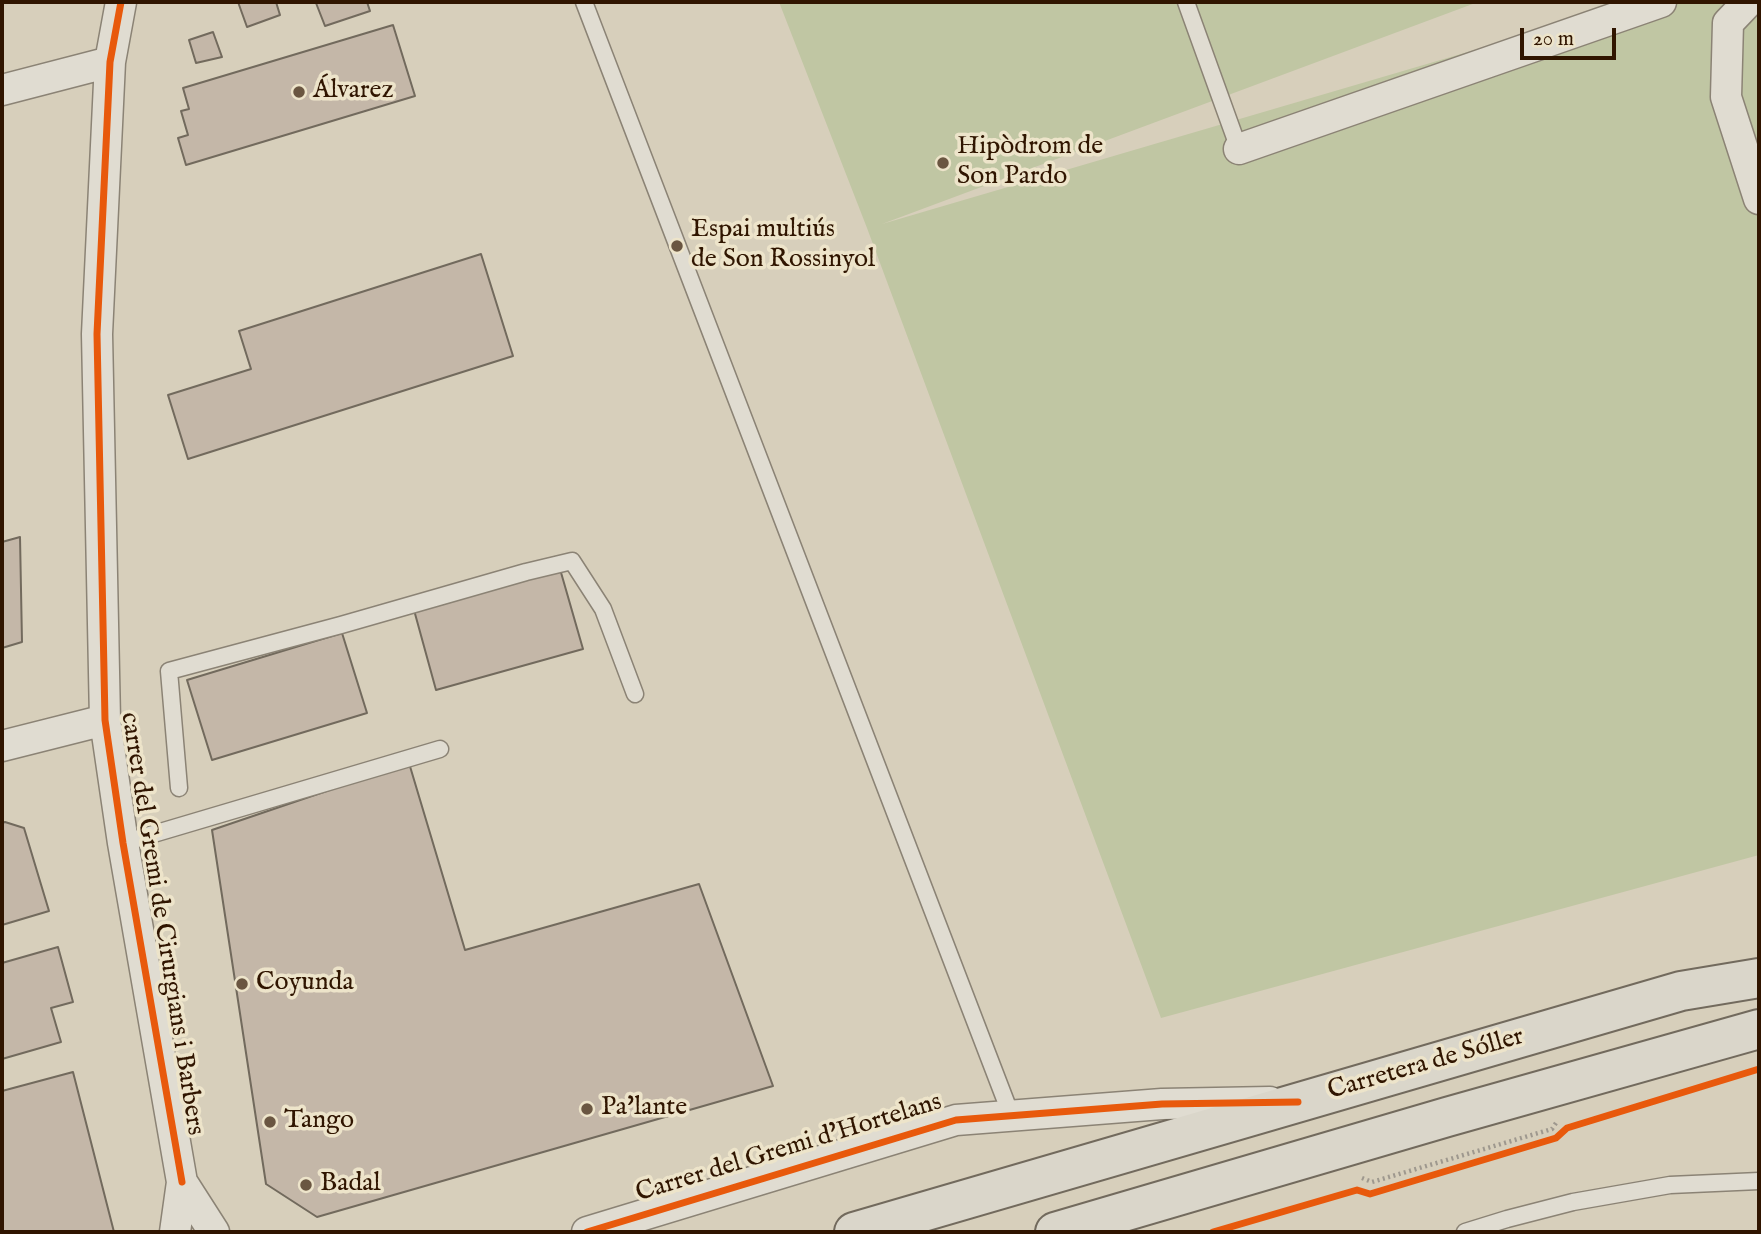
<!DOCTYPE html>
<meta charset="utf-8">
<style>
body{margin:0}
#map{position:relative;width:1761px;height:1234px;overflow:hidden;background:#d7cfbb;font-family:"IM FELL English",serif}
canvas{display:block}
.frame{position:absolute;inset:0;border:4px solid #301500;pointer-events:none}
.scale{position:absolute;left:1520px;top:28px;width:96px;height:32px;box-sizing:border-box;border:4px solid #301500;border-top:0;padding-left:9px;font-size:21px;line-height:24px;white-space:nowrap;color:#301500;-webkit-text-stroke:5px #ede4ca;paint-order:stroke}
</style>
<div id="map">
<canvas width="1761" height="1234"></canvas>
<div class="frame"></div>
<div class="scale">20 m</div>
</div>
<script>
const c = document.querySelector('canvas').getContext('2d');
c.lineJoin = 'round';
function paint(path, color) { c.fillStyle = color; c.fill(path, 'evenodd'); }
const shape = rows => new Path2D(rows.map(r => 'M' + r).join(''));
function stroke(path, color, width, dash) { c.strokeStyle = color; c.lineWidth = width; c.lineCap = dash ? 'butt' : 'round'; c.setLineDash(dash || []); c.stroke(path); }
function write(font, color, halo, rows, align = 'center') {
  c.font = font + ' "IM FELL English",serif'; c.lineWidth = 7; c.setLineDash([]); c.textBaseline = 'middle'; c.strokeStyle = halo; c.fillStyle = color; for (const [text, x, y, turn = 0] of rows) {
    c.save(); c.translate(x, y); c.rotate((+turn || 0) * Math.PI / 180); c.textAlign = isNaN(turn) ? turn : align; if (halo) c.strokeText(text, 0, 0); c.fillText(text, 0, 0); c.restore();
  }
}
paint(shape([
 [779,2,1478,2,882,224,1638,2,1759,2,1759,855,1161,1018,867,228]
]), '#c0c6a3');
const building = shape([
 [238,2,276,2,280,15,247,27,238,2],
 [319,2,367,2,370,11,325,26,316,3,319,2],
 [393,25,415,96,186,165,178,138,188,135,181,111,189,109,183,88,393,25],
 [213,32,222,57,196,63,189,40,213,32],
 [481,254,513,356,188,459,168,395,251,369,239,331,481,254],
 [20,537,22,642,2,648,2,542,20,537],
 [560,569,583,649,436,690,414,610,560,569],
 [342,633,367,713,212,760,187,680,342,633],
 [409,763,465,950,699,884,773,1086,317,1217,266,1184,212,830,409,763],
 [5,822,24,828,49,911,2,925,2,823,5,822],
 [58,947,73,1002,51,1008,61,1042,2,1059,2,963,58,947],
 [73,1072,114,1232,2,1232,2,1091,73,1072]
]);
paint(building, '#c4b7a8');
stroke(building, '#726a5d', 2);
const lane = shape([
 [584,2,1011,1115],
 [1186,2,1239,149],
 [179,788,169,671,341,625,526,572,572,561,603,609,635,694],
 [123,843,440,749],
 [1465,1232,1507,1219,1573,1202,1670,1185,1759,1181]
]);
const street = shape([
 [121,2,110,62,97,334,105,720,123,843,182,1182],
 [1748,2,1728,23,1726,97,1759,199],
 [2,90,110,62],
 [1239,149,1661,2],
 [2,746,105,720],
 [175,1232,182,1182,214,1232],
 [587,1232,956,1120,1162,1104,1270,1102]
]);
const primary = shape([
 [854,1232,1681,991,1759,978],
 [1055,1232,1447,1117,1759,1029]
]);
stroke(lane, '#8b8375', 19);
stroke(street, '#8b8375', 33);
stroke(primary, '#726a5d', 42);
stroke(shape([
 [1362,1178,1372,1182,1552,1129,1556,1123]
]), '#9e988e', 4.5, [2, 3.5]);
stroke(lane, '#e0dcd1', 16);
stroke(street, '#e0dcd1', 30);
stroke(primary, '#dad6ca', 38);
stroke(shape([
 [121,2,110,62,97,334,105,720,123,843,182,1182],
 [587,1232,956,1120,1162,1104,1298,1102],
 [1213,1232,1357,1190,1370,1194,1556,1138,1567,1128,1759,1069]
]), '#e8590c', 7);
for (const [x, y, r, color] of [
 [299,92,7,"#6a5641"],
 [943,163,7,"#6a5641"],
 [677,246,7,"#6a5641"],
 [242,984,7,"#6a5641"],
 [587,1109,7,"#6a5641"],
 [270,1122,7,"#6a5641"],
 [306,1185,7,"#6a5641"]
]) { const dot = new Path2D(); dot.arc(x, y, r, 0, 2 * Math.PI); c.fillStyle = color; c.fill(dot); stroke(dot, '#ede4ca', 2.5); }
write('26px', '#301500', '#ede4ca', [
 ["Álvarez",313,92],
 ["Hipòdrom de",957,148],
 ["Son Pardo",957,178],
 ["Espai multiús",691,231],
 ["de Son Rossinyol",691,261],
 ["Coyunda",256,984],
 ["Pa'lante",601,1109],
 ["Tango",284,1122],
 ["Badal",320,1185]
], 'left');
write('26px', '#301500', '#ede4ca', [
 ["carrer del Gremi de Cirurgians i Barbers",161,924,81],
 ["Carretera de Sóller",1426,1065,-16],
 ["Carrer del Gremi d'Hortelans",789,1149,-17]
]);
</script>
